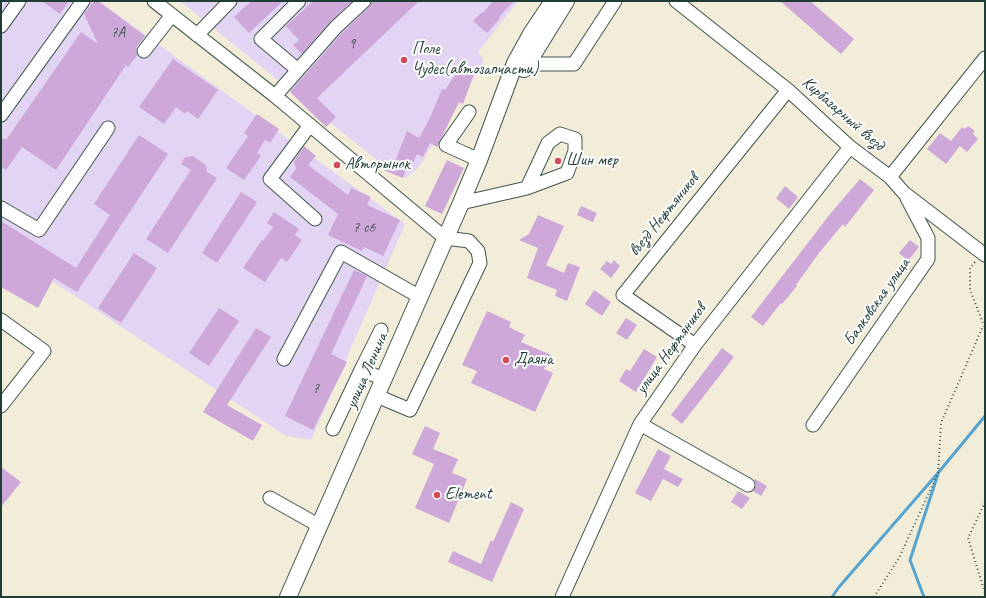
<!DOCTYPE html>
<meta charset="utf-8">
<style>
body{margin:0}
#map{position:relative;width:986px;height:598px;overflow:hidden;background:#f2edd8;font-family:Caveat,sans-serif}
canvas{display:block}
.frame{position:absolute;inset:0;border:2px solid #1f3d34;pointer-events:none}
</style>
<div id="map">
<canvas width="986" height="598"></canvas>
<div class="frame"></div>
</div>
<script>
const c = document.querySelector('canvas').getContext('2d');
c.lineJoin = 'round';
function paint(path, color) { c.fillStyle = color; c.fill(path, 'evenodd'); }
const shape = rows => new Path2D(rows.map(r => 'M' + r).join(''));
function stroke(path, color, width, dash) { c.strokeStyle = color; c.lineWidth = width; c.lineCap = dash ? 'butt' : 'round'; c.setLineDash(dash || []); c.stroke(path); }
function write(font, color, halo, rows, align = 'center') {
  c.font = font + ' Caveat,sans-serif'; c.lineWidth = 4; c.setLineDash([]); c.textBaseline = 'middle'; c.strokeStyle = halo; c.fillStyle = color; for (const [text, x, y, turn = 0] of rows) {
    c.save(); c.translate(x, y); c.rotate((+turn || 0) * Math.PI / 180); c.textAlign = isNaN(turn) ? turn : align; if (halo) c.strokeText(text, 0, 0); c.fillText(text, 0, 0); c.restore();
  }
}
paint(shape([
 [1,1,99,1,405,224,311,440,286,436,1,247],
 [180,1,518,1,478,52,484,61,419,167,406,178,394,174]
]), '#e2d4f3');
stroke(shape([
 [832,597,839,587,938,473,985,416],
 [924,597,910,560,938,474]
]), '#55a3ce', 3);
paint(shape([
 [42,1,69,1,60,14],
 [94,1,98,1,145,36,137,46,136,50,137,55,128,67,126,65,56,170,22,147,6,170,1,166,1,137,6,140,81,32,98,44,84,14],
 [251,1,283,1,249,33,234,17],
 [313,1,352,1,330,22,302,54,293,45,299,40,286,26],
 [372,1,419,1,317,98,336,117,326,127,290,92,342,33,369,7],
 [493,1,514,1,499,17,500,18,487,33,473,21,482,12,483,13],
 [780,1,810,1,854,39,841,54],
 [173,59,218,90,198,119,187,111,185,114,176,107,164,124,139,107],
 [462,65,474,74,463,104,459,102,437,147,430,143,423,157,417,154,410,170,406,169,403,178,383,170,386,161,394,164,407,131,419,138,430,118,442,89,445,90],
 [257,114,279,129,270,143,265,140,257,153,261,156,244,180,226,168,248,136,244,133],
 [968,126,975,131,973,134,978,139,967,152,960,146,946,164,927,149,940,133,951,141,962,127,965,129],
 [139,135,168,154,77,292,54,278,38,308,1,287,1,221,76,268,110,215,94,204],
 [304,146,316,156,308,165,348,195,351,188,371,197,367,205,400,220,383,256,364,247,362,251,328,235,338,214,290,177,296,169,294,161],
 [193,156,206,165,207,172,217,178,168,253,146,239,191,170,181,164,185,157],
 [447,160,464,168,442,214,425,206],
 [860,179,874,190,845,227,843,224,819,253,796,285,797,286,782,304,781,303,763,326,751,317,830,214],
 [785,186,798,197,789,209,776,198],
 [241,192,257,202,217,263,202,253],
 [581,206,597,213,593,222,577,215],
 [274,212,299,229,295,235,302,240,287,262,281,258,265,282,243,268,262,240,263,241,273,227,267,223],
 [538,215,564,226,546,265,564,273,568,263,580,267,567,301,555,296,557,290,527,278,538,248,519,240,529,234],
 [910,240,919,247,908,261,899,253],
 [134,253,157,268,121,323,98,308],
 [614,260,620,266,611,278,600,269,607,261,611,264],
 [354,270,367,276,331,354,347,362,313,430,285,416],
 [594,290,611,302,602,316,585,304],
 [219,308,239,321,209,366,189,353],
 [487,311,511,322,509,327,525,335,521,342,551,355,544,369,553,373,535,412,471,383,477,371,462,365],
 [626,318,637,325,627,340,616,333],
 [256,328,271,337,227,405,262,425,253,441,203,412],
 [722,348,734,357,682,424,671,415],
 [644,349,657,357,636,392,619,381,626,369,630,371],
 [425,426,440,433,433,449,458,459,452,473,467,479,449,523,415,508,434,464,412,454],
 [658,449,671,456,664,469,683,479,678,487,663,479,651,501,635,493],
 [1,467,21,482,1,507],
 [755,479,767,486,761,496,753,491,756,485,754,480],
 [738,491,750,498,742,509,731,502],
 [511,502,524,509,492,582,448,562,453,551,481,564,491,540,493,542]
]), '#cea8d9');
const minor = shape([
 [154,1,275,96,445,238,469,241,478,251,480,263,410,410,377,396],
 [676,1,788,90,850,147,890,177,904,193,985,255],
 [1,26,19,1],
 [197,35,230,1],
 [144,51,172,15],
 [526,64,574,64,615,1],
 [298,70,336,27,364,1],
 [275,96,298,70,261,39,299,1],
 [469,112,446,145,479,160],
 [1,115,83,1],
 [310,125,270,179,315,219],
 [890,177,985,58],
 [461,203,527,188,567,173,575,151,575,139,560,134,548,143,527,188],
 [1,208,39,230,108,128],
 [1,320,44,351,1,406],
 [381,330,361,370,384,379],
 [695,345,623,295,788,90],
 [284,359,341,252,420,297],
 [640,424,748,485],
 [813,425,928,259,928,238,907,198],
 [333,429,361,370],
 [270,498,318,525],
 [562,597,640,424,695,345,850,147]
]);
const major = shape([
 [524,69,566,1],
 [288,597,461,203,479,160,515,63,531,34,553,1]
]);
stroke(minor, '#3f574d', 15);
stroke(major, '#3f574d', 18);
stroke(shape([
 [975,262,970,268,970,290,985,328],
 [985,502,968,538,985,593],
 [874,597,899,558,938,473,941,423,983,326]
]), '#3f574d', 2, [1, 3]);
stroke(minor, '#fff', 13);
stroke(major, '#fff', 16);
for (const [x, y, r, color] of [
 [404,60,4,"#d1495b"],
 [558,161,4,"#d1495b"],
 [337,165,4,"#d1495b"],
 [506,360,4,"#d1495b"],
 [437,495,4,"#d1495b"]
]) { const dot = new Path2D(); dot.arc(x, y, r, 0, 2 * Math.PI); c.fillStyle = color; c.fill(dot); stroke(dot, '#fff', 1.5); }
write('15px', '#4b585d', null, [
 ["7А",118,33],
 ["9",352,44],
 ["7 с6",364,228],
 ["7",316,389]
]);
write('17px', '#1f3d34', '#fff', [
 ["Поле",412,50],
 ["Чудес(автозапчасти)",412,70],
 ["Шин мер",566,161],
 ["Авторынок",345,165],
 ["Даяна",514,360],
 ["Element",445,495]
], 'left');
write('17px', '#1f3d34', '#fff', [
 ["Кирбазарный въезд",843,114,41],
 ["въезд Нефтяников",664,215,-51],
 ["Балковская улица",877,302,-55],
 ["улица Нефтяников",671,349,-54],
 ["улица Ленина",367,371,-66]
]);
</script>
